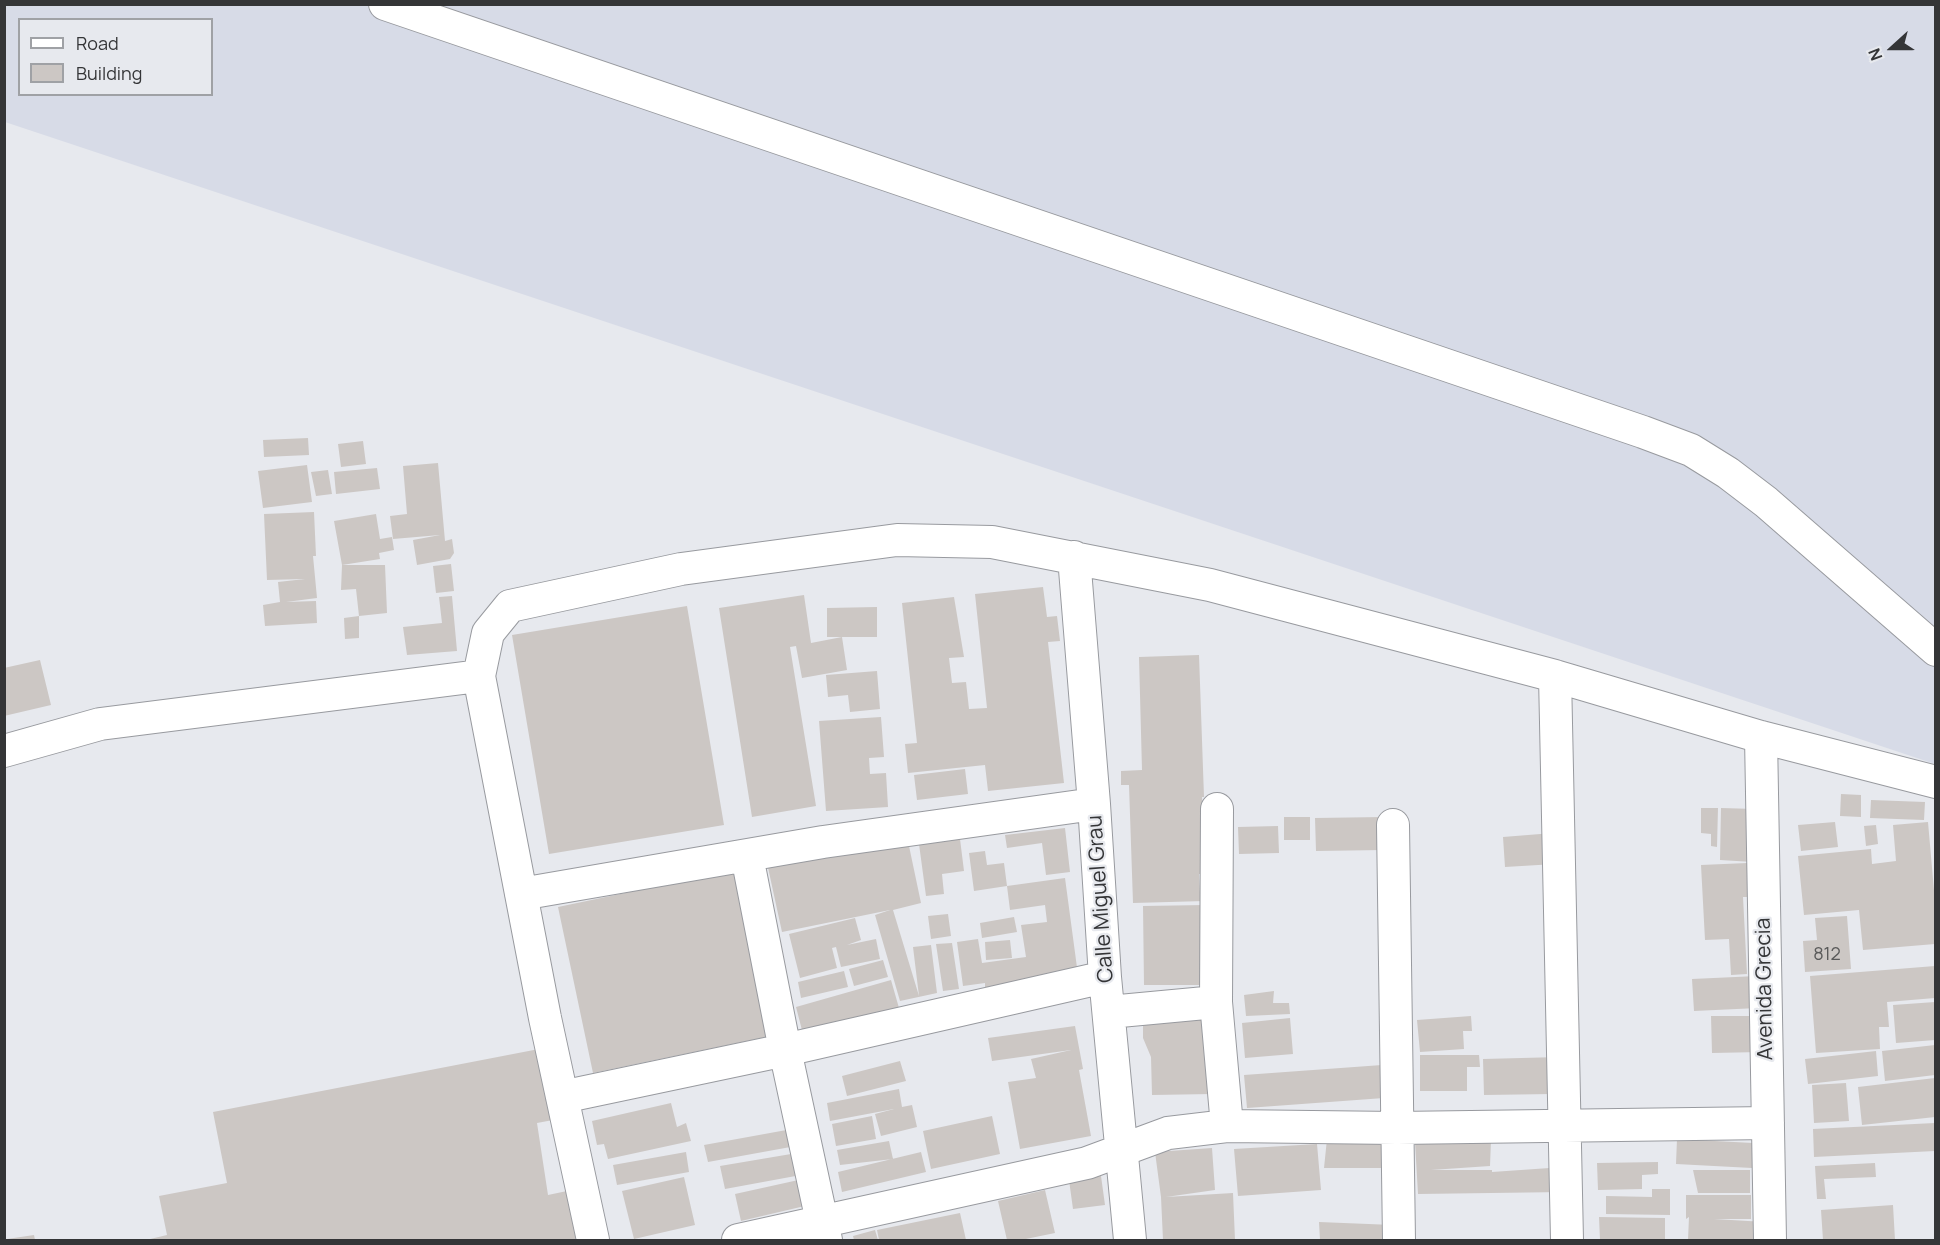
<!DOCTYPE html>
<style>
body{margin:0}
#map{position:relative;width:1940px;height:1245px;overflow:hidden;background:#e7e9ee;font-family:Manrope,sans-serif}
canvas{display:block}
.frame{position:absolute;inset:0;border:6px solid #343537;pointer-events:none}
.legend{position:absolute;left:18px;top:18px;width:195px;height:78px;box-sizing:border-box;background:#e7e9ee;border:2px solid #9fa1a5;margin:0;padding:8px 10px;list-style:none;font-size:18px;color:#343537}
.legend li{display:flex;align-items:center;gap:12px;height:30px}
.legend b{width:30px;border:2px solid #9fa1a5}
.north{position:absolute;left:1862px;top:18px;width:60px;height:60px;-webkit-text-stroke:4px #e7e9ee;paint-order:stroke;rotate:249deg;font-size:16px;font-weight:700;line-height:24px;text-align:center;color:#343537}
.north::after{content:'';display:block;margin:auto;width:21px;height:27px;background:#343537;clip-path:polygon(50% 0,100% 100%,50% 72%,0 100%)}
</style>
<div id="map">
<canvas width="1940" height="1245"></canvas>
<div class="frame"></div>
<ul class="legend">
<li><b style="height:8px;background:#fff"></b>Road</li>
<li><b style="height:16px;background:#ccc7c4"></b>Building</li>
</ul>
<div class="north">N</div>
</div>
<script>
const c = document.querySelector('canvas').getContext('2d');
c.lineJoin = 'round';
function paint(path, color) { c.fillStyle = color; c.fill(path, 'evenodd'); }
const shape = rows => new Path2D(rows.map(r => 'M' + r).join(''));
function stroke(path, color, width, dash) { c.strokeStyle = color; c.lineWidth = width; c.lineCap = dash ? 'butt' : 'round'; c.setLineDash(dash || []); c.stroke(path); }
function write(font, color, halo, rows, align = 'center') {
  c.font = font + ' Manrope,sans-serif'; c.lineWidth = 4.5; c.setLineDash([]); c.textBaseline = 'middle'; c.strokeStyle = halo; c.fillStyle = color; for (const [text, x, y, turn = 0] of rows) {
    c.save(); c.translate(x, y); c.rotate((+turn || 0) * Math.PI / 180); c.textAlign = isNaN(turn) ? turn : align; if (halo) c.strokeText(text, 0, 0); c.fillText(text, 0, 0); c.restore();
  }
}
paint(shape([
 [5,5,1935,5,1935,764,5,122],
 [20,20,212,20,212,94,20,94]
]), '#d7dbe7');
paint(shape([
 [308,438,309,455,264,457,263,440],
 [363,441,366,464,341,467,338,444],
 [438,463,445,541,452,539,454,553,450,559,417,565,413,540,440,535,393,539,390,516,407,514,403,466],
 [307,465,312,502,263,508,258,471],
 [377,468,380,489,336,494,334,472],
 [328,470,332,494,316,496,311,472],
 [314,512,316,556,313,556,317,598,286,602,316,601,317,623,265,626,263,605,280,602,278,582,305,579,267,580,264,514],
 [376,514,380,539,392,537,394,550,379,553,380,559,342,565,385,565,387,613,359,616,356,589,341,590,342,565,334,521],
 [451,564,454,591,436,593,433,566],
 [1043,587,1047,617,1057,616,1060,641,1048,642,1064,783,988,791,985,765,908,773,905,744,917,743,902,603,954,597,964,657,949,658,952,683,966,682,969,709,987,708,975,594],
 [804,595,811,643,842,637,827,637,827,608,877,607,877,637,842,637,847,670,802,678,796,646,790,647,816,806,752,817,719,608],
 [452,596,457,651,407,655,403,627,442,623,439,597],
 [687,606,724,825,549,854,512,635],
 [359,616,359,638,345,639,344,618],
 [1199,655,1204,797,1202,797,1204,862,1210,874,1199,874,1200,892,1204,892,1205,901,1133,903,1129,785,1121,785,1121,771,1142,770,1139,657],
 [40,660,51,705,4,716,4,668],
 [877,671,880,709,850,712,848,695,828,697,826,675],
 [881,717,884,757,869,758,870,774,886,773,888,807,826,811,819,721],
 [965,769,968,794,917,800,914,775],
 [1841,794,1861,795,1861,817,1840,816],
 [1871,800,1925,802,1924,820,1870,818],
 [1701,808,1718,808,1717,847,1711,846,1711,834,1701,833],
 [1721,808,1755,809,1753,862,1720,860],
 [1284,817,1310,817,1310,840,1284,840],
 [1383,817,1383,850,1316,851,1315,818],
 [1835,822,1838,847,1801,851,1798,825],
 [1928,822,1935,902,1935,944,1863,950,1859,910,1804,915,1798,856,1871,849,1872,864,1896,861,1893,825],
 [1876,825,1878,844,1866,846,1864,826],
 [1278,826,1279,853,1239,854,1238,827],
 [1065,828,1070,872,1046,875,1042,843,1007,848,1005,835],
 [1553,833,1555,864,1505,867,1503,837],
 [888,837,891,849,909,846,921,903,893,910,919,996,913,947,931,945,937,993,900,1001,875,915,890,910,782,932,767,863],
 [960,839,964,871,942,874,944,894,926,896,919,844],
 [985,851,987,865,1004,863,1007,886,974,891,969,853],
 [1747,863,1749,897,1743,897,1747,974,1731,975,1729,939,1705,940,1701,865],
 [735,870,771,1036,593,1073,558,907],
 [1065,878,1078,975,985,988,985,983,963,986,957,942,978,939,982,963,1026,957,1021,925,1047,922,1045,905,1010,910,1007,886],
 [1205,905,1206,985,1144,985,1143,906],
 [948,914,951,936,931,939,928,916],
 [1847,916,1851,969,1805,972,1803,941,1817,940,1815,918],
 [1014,917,1017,932,982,938,980,923],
 [855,918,861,940,847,945,876,939,880,959,841,967,836,947,832,948,837,968,800,978,789,934],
 [1010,940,1012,958,986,960,985,942],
 [952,943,959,989,943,991,936,944],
 [883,960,888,977,854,986,849,969],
 [1935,966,1935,998,1887,1002,1889,1027,1879,1027,1880,1049,1816,1053,1810,976],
 [844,971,848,987,801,998,798,982],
 [1757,976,1758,1008,1694,1011,1692,979],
 [891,980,899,1008,803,1034,796,1007],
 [1274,991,1273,1003,1289,1003,1290,1014,1246,1016,1244,995],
 [1935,1002,1935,1040,1896,1043,1893,1005],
 [1207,1015,1212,1094,1152,1095,1151,1057,1143,1038,1143,1019],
 [1471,1016,1472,1031,1463,1031,1464,1049,1420,1052,1417,1020],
 [1711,1016,1760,1016,1761,1052,1712,1053],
 [1290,1018,1293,1054,1245,1058,1242,1023],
 [1075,1026,1083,1069,1079,1070,1091,1136,1020,1149,1008,1082,1036,1078,1031,1059,1071,1050,992,1061,988,1038],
 [1935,1045,1935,1075,1885,1081,1882,1051],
 [539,1049,553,1120,537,1123,548,1195,567,1191,576,1240,146,1240,167,1235,159,1196,227,1183,213,1112],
 [1876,1051,1878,1076,1808,1084,1805,1059],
 [1420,1055,1479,1055,1480,1067,1467,1067,1467,1091,1420,1091],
 [1560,1057,1552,1094,1484,1095,1483,1059],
 [900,1061,906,1081,847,1096,842,1076],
 [1382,1065,1384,1098,1247,1108,1244,1075],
 [1935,1078,1935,1117,1862,1125,1858,1087],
 [1846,1083,1849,1121,1814,1123,1812,1085],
 [899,1089,902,1107,912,1105,917,1127,881,1136,875,1114,894,1109,830,1121,827,1103],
 [671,1103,677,1127,686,1123,691,1141,608,1159,604,1144,597,1145,592,1121],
 [872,1116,876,1139,836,1146,832,1124],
 [992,1116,1000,1154,931,1169,923,1131],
 [1935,1123,1935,1151,1814,1157,1813,1129],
 [792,1129,796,1146,708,1162,704,1145],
 [1327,1139,1384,1143,1386,1168,1324,1168],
 [1677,1139,1753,1143,1752,1168,1676,1164],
 [1491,1140,1490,1166,1431,1170,1492,1170,1492,1172,1564,1167,1564,1192,1418,1194,1415,1142],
 [889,1141,893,1159,840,1165,837,1150],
 [1317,1144,1321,1190,1238,1196,1234,1149],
 [1212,1148,1215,1190,1166,1197,1233,1193,1235,1240,1163,1240,1161,1197,1155,1152],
 [686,1152,689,1172,617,1185,613,1165],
 [921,1152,926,1172,842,1192,838,1172],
 [797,1153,801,1175,725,1189,720,1166],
 [1658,1162,1658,1174,1642,1175,1642,1189,1598,1190,1597,1163],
 [1875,1163,1876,1177,1824,1179,1826,1199,1817,1199,1815,1166],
 [1693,1170,1750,1170,1750,1193,1698,1193],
 [1101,1176,1105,1205,1073,1209,1069,1180],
 [684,1177,695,1225,634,1239,622,1191],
 [803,1179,809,1205,741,1221,735,1194],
 [1652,1189,1670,1189,1670,1215,1606,1214,1606,1196,1652,1197],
 [1045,1190,1055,1233,1021,1240,1007,1240,998,1201],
 [1686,1195,1751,1195,1751,1219,1714,1219,1765,1222,1764,1240,1688,1240,1689,1217,1686,1219],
 [1893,1205,1895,1240,1823,1240,1821,1210],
 [960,1213,966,1240,879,1240,877,1230],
 [1599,1217,1665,1218,1665,1240,1600,1240],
 [1319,1222,1393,1225,1392,1240,1320,1240],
 [875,1230,878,1240,854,1240,853,1236],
 [34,1235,35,1240,7,1240,7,1239]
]), '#ccc7c4');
const minor = shape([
 [385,4,1643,432,1691,450,1728,473,1766,502,1936,650],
 [1074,557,1094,804,1105,977,1130,1240],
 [1555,676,1567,1240],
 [1761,737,1770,1240],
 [4,751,100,724,479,676],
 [1217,809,1216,1002,1227,1126],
 [1393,825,1399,1240],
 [747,856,785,1050,826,1240],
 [521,894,823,842,1094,804],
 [1109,1012,1216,1002],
 [562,1097,785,1050,1105,977],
 [593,1240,545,1018,479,676,488,633,510,606,681,569,897,540,992,542,1210,585,1555,676,1761,737,1936,782],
 [738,1240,1087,1163,1168,1133,1227,1126,1397,1128,1768,1123]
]);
stroke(minor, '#989a9f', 34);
stroke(minor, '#fff', 32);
write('18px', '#5a5a5a', null, [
 ["812",1827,955]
]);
write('21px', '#343537', '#e7e9ee', [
 ["Calle Miguel Grau",1101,899,-94],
 ["Avenida Grecia",1765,989,-91]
]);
</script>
